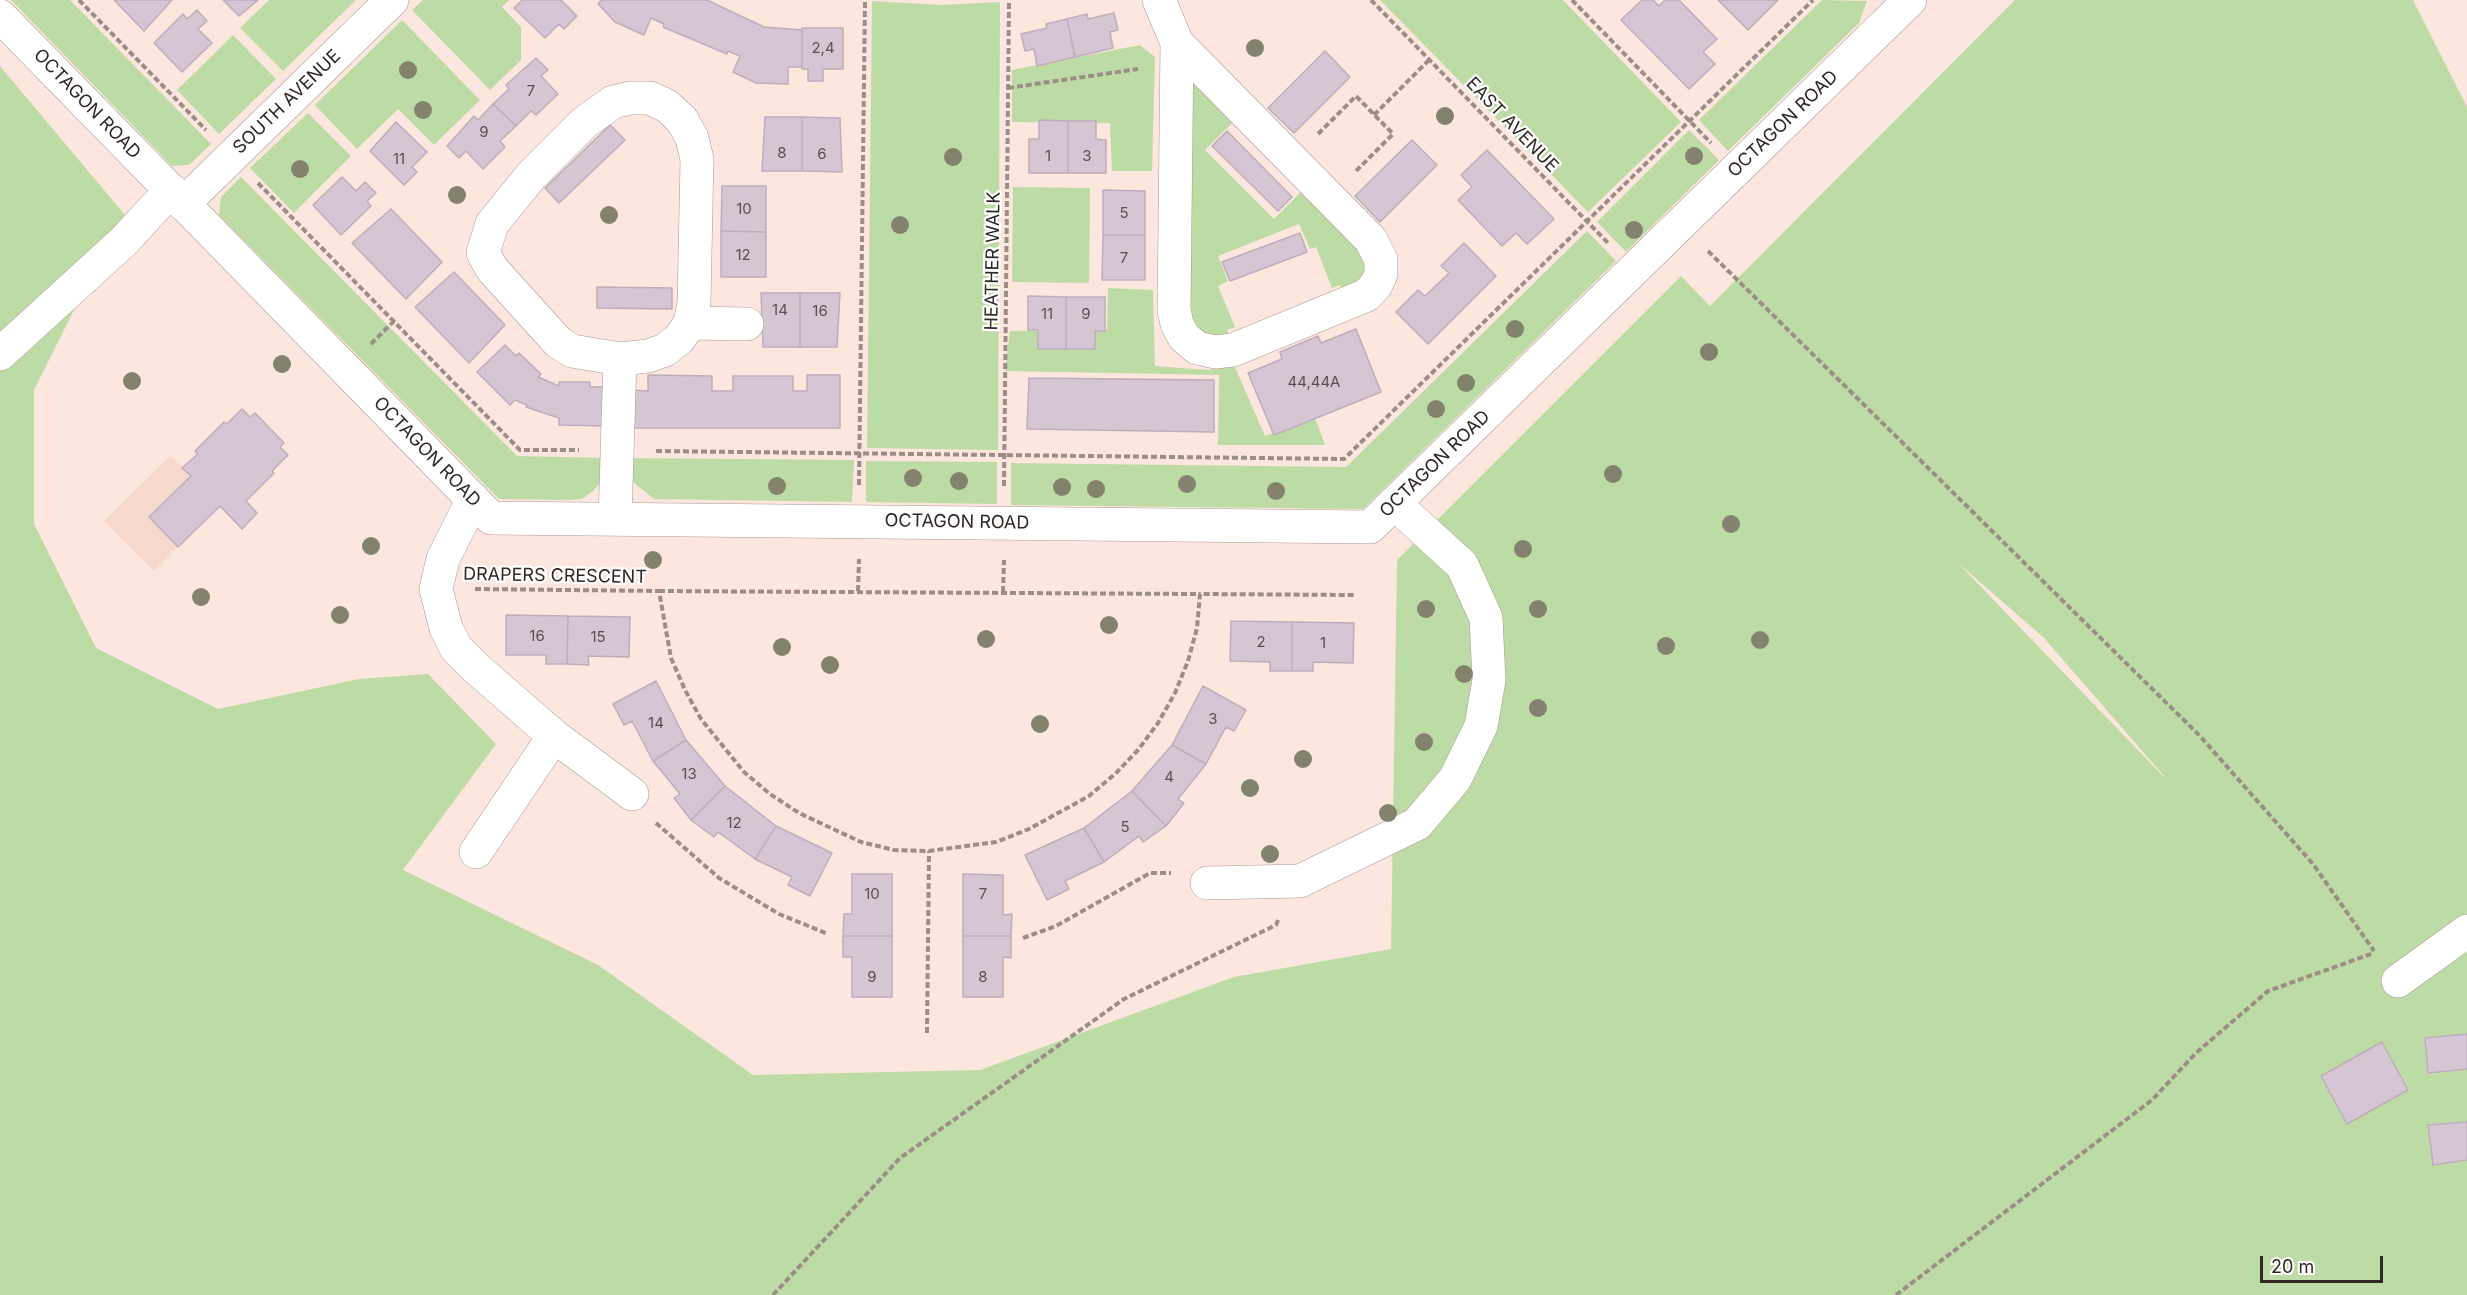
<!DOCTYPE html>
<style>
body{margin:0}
#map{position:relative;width:2467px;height:1295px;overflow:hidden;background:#fde6dd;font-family:Inter,sans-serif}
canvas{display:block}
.scale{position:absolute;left:2260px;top:1256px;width:123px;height:27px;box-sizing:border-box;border:3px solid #302824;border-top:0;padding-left:8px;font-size:18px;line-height:21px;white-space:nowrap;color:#302824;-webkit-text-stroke:4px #fff;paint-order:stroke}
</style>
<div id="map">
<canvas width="2467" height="1295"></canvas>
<div class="scale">20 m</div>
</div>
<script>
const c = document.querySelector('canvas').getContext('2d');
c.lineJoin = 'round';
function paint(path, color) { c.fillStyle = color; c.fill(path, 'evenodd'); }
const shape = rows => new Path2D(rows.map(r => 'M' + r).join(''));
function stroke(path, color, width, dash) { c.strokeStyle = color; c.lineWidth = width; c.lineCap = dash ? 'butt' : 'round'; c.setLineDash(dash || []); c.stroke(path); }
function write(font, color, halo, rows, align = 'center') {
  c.font = font + ' Inter,sans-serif'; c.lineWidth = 4.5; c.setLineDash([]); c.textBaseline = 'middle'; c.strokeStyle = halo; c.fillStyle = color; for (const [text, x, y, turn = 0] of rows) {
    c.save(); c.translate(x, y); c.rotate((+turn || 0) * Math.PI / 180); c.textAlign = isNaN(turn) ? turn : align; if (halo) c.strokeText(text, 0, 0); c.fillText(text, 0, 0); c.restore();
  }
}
paint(shape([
 [242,409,250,417,255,413,284,443,280,447,288,455,246,501,257,513,242,528,219,506,154,571,104,521,170,456,183,468,197,454,195,451]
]), '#f6d8cc');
paint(shape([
 [11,0,70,0,211,144,189,165,172,166],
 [269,0,356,0,283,71,240,28],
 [423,0,509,0,502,7,521,27,521,60,490,90,412,10],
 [1380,0,1563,0,1681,122,1588,212],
 [1822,0,1867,1,1859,23,1728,151,1699,120],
 [2015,0,2413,0,2467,107,2467,1295,0,1295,0,66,140,233,87,284,34,390,34,524,96,648,218,709,359,679,428,674,496,744,403,870,598,965,753,1075,980,1070,1234,977,1391,949,1397,560,1681,276,1710,306],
 [1957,562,2044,638,2164,776,2163,776],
 [872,1,940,5,1000,2,998,450,867,448],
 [402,20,480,100,434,145,398,109,357,149,315,105],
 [233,35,276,79,219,134,177,90],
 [1140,45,1155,57,1152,171,1112,171,1110,123,1012,122,1012,70],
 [1191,80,1272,157,1269,160,1232,123,1205,150,1274,219,1301,192,1280,172,1283,169,1367,255,1365,278,1343,293,1340,285,1332,288,1316,247,1310,249,1299,224,1218,256,1228,281,1218,286,1235,327,1227,330,1230,338,1203,336,1186,310],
 [308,113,351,156,294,213,250,168],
 [1689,130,1719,160,1626,252,1597,222],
 [241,177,517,456,607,458,601,482,593,491,582,499,571,500,499,499,219,215,221,197],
 [1013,187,1090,188,1089,283,1012,282],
 [1587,231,1616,261,1363,509,1011,505,1011,463,1346,467],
 [1108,288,1153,290,1155,366,1208,370,1234,365,1265,436,1315,418,1325,445,1218,445,1219,375,1005,371,1010,331,1107,330],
 [628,458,854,460,852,502,654,499,634,483,629,472],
 [866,461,997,462,997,504,866,502]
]), '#bddca5');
const building = shape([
 [114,0,172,0,144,31,114,0],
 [223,0,258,0,239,16,223,0],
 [522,0,561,0,577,16,564,29,559,24,545,38,514,8,522,0],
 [601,0,707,0,764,27,802,30,802,67,788,67,788,84,756,83,733,72,740,56,728,51,727,54,663,27,664,24,651,18,644,35,615,22,598,4,601,0],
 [1642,0,1653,0,1659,6,1665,0,1679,0,1717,39,1703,52,1715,64,1689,89,1621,20,1642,0],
 [1718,0,1778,0,1748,30,1718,0],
 [197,10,207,21,198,29,212,43,182,72,154,43,183,14,187,19,197,10],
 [1114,13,1118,30,1110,32,1113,48,1075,57,1067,19,1087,14,1088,19,1114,13],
 [1067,19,1075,57,1037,66,1034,49,1025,51,1021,34,1047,28,1046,24,1067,19],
 [802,28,843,28,843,69,823,69,823,81,808,81,808,69,802,69,802,28],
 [1325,51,1350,77,1294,133,1268,108,1325,51],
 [536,58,548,70,541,76,558,94,536,115,531,111,516,126,493,104,509,89,506,85,536,58],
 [493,104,516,126,500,141,505,147,483,169,466,151,459,158,447,146,474,116,478,120,493,104],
 [765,117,802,117,802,171,762,171,765,117],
 [802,117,840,118,842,172,802,171,802,117],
 [1039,120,1068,121,1068,173,1029,173,1029,139,1039,139,1039,120],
 [1068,121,1096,121,1096,139,1106,140,1106,173,1068,173,1068,121],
 [396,122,427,152,412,167,417,172,404,185,370,151,396,122],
 [610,125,625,140,559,203,545,188,610,125],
 [1227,131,1292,197,1278,211,1212,146,1227,131],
 [1412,140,1437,165,1380,222,1355,196,1412,140],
 [1487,150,1554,219,1527,244,1516,233,1502,246,1458,200,1472,187,1461,175,1487,150],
 [342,177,356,191,365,182,376,193,367,201,371,206,341,235,313,205,342,177],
 [722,186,766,186,766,232,721,231,722,186],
 [1103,190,1145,191,1145,235,1103,235,1103,190],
 [391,209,442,262,406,299,352,243,391,209],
 [721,231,766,232,766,277,721,277,721,231],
 [1300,233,1307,252,1230,281,1222,262,1300,233],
 [1103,235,1145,235,1145,280,1102,280,1103,235],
 [1464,243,1496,276,1428,344,1396,312,1418,290,1425,296,1449,273,1441,266,1464,243],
 [454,272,505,325,469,363,415,307,454,272],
 [597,287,672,288,672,309,597,308,597,287],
 [761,293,800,293,800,347,763,347,761,293],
 [800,293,840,293,837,347,800,347,800,293],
 [1028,296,1066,297,1066,349,1038,349,1038,330,1028,330,1028,296],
 [1066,297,1105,297,1105,331,1095,331,1095,349,1066,349,1066,297],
 [1356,329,1381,392,1274,435,1248,373,1282,359,1280,352,1318,336,1321,343,1356,329],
 [505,345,516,356,519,353,541,374,538,377,559,386,559,382,590,382,590,387,605,387,605,426,559,425,559,418,526,407,527,405,515,400,510,405,477,372,505,345],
 [648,375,712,376,712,391,733,391,733,376,793,376,793,391,807,391,807,375,840,375,840,428,633,428,633,390,648,391,648,375],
 [1029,378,1214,380,1214,432,1027,429,1029,378],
 [242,409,250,417,255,413,284,443,280,447,288,455,272,471,274,473,246,501,257,513,242,529,220,506,178,547,149,517,191,476,182,468,198,454,195,451,224,422,227,424,242,409],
 [506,615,568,616,567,664,546,664,546,655,506,655,506,615],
 [568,616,630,617,629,657,588,656,589,665,567,664,568,616],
 [1231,621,1292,622,1292,671,1270,671,1270,662,1230,661,1231,621],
 [1292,622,1354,623,1353,663,1313,662,1313,671,1292,671,1292,622],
 [656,681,686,740,653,761,632,721,624,725,613,704,656,681],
 [1203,686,1246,710,1234,731,1226,727,1206,764,1172,745,1203,686],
 [686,740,725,786,691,820,674,798,680,794,653,761,686,740],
 [1172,745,1206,764,1178,799,1184,803,1166,826,1132,791,1172,745],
 [725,786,776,826,755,859,718,832,714,837,691,820,725,786],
 [1132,791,1166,826,1143,842,1139,836,1104,862,1084,828,1132,791],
 [776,826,832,853,810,896,788,885,792,877,755,859,776,826],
 [1084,828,1104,862,1065,881,1069,889,1047,900,1025,855,1084,828],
 [852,874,892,874,892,936,843,936,844,914,852,914,852,874],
 [963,874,1003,875,1003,915,1012,914,1011,936,963,936,963,874],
 [843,936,892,936,892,997,852,997,852,957,843,957,843,936],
 [963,936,1011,936,1011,958,1003,957,1003,997,963,997,963,936],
 [2467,1034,2467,1069,2428,1073,2425,1038,2467,1034],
 [2382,1042,2408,1090,2347,1124,2321,1076,2382,1042],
 [2467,1122,2467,1160,2433,1165,2428,1125,2467,1122]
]);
paint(building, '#d6c5d3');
stroke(building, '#beadbb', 1.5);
const minor = shape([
 [1159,0,1177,43,1371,240,1381,260,1381,274,1376,285,1367,295,1233,350,1215,352,1197,348,1184,337,1177,324,1174,310,1177,43],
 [0,16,491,518,1370,527,1910,0],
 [183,204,392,0],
 [690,323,747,324],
 [0,354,124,241,171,190],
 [473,499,443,559,436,589,446,628,456,648,476,668,554,736,632,794],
 [615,519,620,359,648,356,665,350,679,339,690,323,694,303,697,159,692,138,682,120,667,106,650,98,630,98,613,102,585,122,531,176,492,224,483,253,492,269,558,342,572,351,620,359],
 [476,852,554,736],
 [1207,883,1300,881,1417,824,1455,779,1481,726,1489,680,1486,618,1462,565,1394,503],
 [2398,981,2467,931]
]);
stroke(minor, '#ac988f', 34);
stroke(shape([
 [79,0,206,130],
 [1371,0,1608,243],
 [1572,0,1711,143],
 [1008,88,1138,69],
 [1374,115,1429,60],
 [1318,134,1356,96,1393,134,1355,172],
 [258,183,520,450,579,450],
 [1708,251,2200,736,2313,864,2374,951],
 [371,344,394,321],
 [656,451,1344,459,1813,0],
 [859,485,865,0],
 [1004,486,1009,0],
 [475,589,659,591,671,658,685,690,701,719,744,772,770,794,799,813,861,842,894,850,929,851,996,842,1029,829,1089,796,1115,774,1138,750,1158,723,1175,693,1188,661,1197,628,1200,594,1354,595],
 [659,591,1200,594],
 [858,591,859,559],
 [1003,592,1004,560],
 [656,823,719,878,779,914,828,934],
 [1023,938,1056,926,1150,873,1171,873],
 [927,1033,929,851],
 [773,1295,900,1158,1124,999,1276,925,1279,918],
 [1896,1295,2152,1100,2196,1053,2268,991,2371,954]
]), '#9c8d86', 4, [6, 3]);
stroke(minor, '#fff', 33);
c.fillStyle = '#83826c';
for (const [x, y] of [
 [1255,48],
 [408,70],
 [423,110],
 [1445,116],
 [1694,156],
 [953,157],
 [300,169],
 [457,195],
 [609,215],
 [900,225],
 [1634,230],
 [1515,329],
 [1709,352],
 [282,364],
 [132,381],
 [1466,383],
 [1436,409],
 [1613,474],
 [913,478],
 [959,481],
 [1187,484],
 [777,486],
 [1062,487],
 [1096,489],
 [1276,491],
 [1731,524],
 [371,546],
 [1523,549],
 [653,560],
 [201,597],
 [1426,609],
 [1538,609],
 [340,615],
 [1109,625],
 [986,639],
 [1760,640],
 [1666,646],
 [782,647],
 [830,665],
 [1464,674],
 [1538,708],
 [1040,724],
 [1424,742],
 [1303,759],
 [1250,788],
 [1388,813],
 [1270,854]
]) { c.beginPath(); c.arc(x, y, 9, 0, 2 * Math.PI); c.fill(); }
write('15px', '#5a4f50', null, [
 ["2,4",823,48],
 ["7",531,91],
 ["9",484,132],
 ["8",782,153],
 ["6",822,154],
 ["1",1048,156],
 ["3",1087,156],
 ["11",399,159],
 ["10",744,209],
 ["5",1124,213],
 ["12",743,255],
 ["7",1124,258],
 ["14",780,310],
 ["16",820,311],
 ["11",1047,314],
 ["9",1086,314],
 ["44,44A",1314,382],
 ["16",537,636],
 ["15",598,637],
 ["2",1261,642],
 ["1",1323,643],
 ["3",1213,719],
 ["14",656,723],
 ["13",689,774],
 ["4",1169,777],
 ["12",734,823],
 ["5",1125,827],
 ["10",872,894],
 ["7",983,894],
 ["9",872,977],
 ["8",983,977]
]);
write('18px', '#302824', '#fff', [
 ["SOUTH AVENUE",287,102,-44],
 ["OCTAGON ROAD",87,104,46],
 ["OCTAGON ROAD",1783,124,-44],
 ["EAST AVENUE",1512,125,46],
 ["HEATHER WALK",993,261,-89],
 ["OCTAGON ROAD",427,452,46],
 ["OCTAGON ROAD",1435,464,-44],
 ["OCTAGON ROAD",957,522,1],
 ["DRAPERS CRESCENT",555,576,1]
]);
</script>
